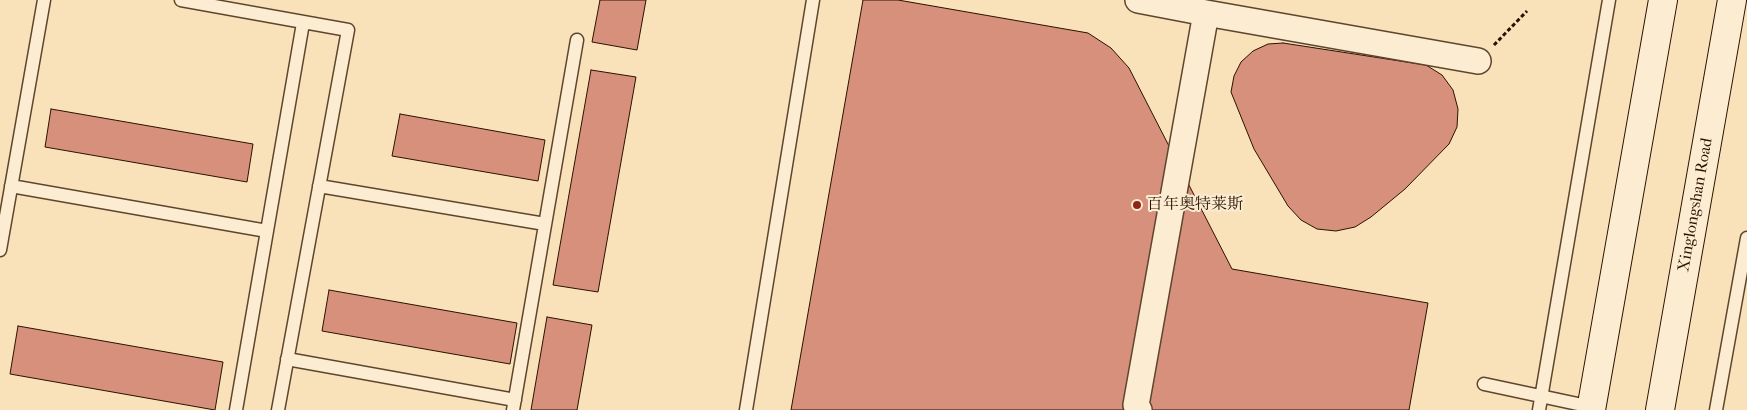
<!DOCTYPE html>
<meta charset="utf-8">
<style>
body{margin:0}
canvas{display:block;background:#f9e1ba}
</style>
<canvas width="1747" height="410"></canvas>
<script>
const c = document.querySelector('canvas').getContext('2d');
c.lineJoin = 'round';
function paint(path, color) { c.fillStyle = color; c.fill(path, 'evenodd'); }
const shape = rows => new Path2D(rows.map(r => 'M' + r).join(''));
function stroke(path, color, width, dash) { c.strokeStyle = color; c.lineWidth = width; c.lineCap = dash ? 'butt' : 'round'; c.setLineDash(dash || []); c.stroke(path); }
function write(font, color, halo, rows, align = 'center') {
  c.font = font + ' "IM FELL French Canon","Noto Serif SC",serif'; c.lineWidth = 4; c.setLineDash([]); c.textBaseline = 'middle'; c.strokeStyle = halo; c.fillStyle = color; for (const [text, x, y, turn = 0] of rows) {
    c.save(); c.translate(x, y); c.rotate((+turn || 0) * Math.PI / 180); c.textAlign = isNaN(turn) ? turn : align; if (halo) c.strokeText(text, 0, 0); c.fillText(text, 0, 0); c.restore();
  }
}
const building = shape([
 [600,0,646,0,637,50,592,42,600,0],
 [863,0,898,0,1088,33,1111,48,1129,68,1232,269,1428,303,1409,410,791,410,863,0],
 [1283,43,1426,65,1442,75,1453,90,1458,109,1457,127,1449,144,1405,189,1371,217,1355,227,1336,231,1317,229,1301,220,1288,206,1254,149,1231,92,1234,76,1241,62,1253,51,1268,44,1283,43],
 [591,70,636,77,598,292,553,285,591,70],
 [51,109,253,144,247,182,45,147,51,109],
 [400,114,545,140,538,181,392,156,400,114],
 [329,290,517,323,510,364,322,331,329,290],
 [547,317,592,325,577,410,531,410,547,317],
 [18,326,223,362,215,410,10,374,18,326]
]);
paint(building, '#d6907c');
stroke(building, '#2b1200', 1);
const lane = shape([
 [181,0,348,30,278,410],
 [11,186,267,231],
 [319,186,545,224],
 [0,250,44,0],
 [287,359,515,400],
 [1484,384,1592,407],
 [236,410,303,23],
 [513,410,577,40],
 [746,410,813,0],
 [1539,410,1609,0],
 [1716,410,1747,238]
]);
const street = shape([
 [1138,0,1206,13,1478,61],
 [1139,410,1136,405,1206,13]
]);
const secondary = shape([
 [1591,410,1663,0],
 [1660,410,1732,0]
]);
stroke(lane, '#5e462e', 15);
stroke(street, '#5e462e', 28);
stroke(secondary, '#2b1200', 30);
stroke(shape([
 [1494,45,1527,11]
]), '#2b1200', 3, [4, 2.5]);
stroke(lane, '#fbecd2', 12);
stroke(street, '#fbecd2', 25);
stroke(secondary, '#fbecd2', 28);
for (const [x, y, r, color] of [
 [1137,205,5,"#8f2418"]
]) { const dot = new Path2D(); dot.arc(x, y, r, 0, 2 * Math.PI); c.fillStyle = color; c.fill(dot); stroke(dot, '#fbecd2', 2); }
write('16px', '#2b1200', '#fbecd2', [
 ["百年奥特莱斯",1147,205]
], 'left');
write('16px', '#2b1200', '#fbecd2', [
 ["Xinglongshan Road",1696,205,-80]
]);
</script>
